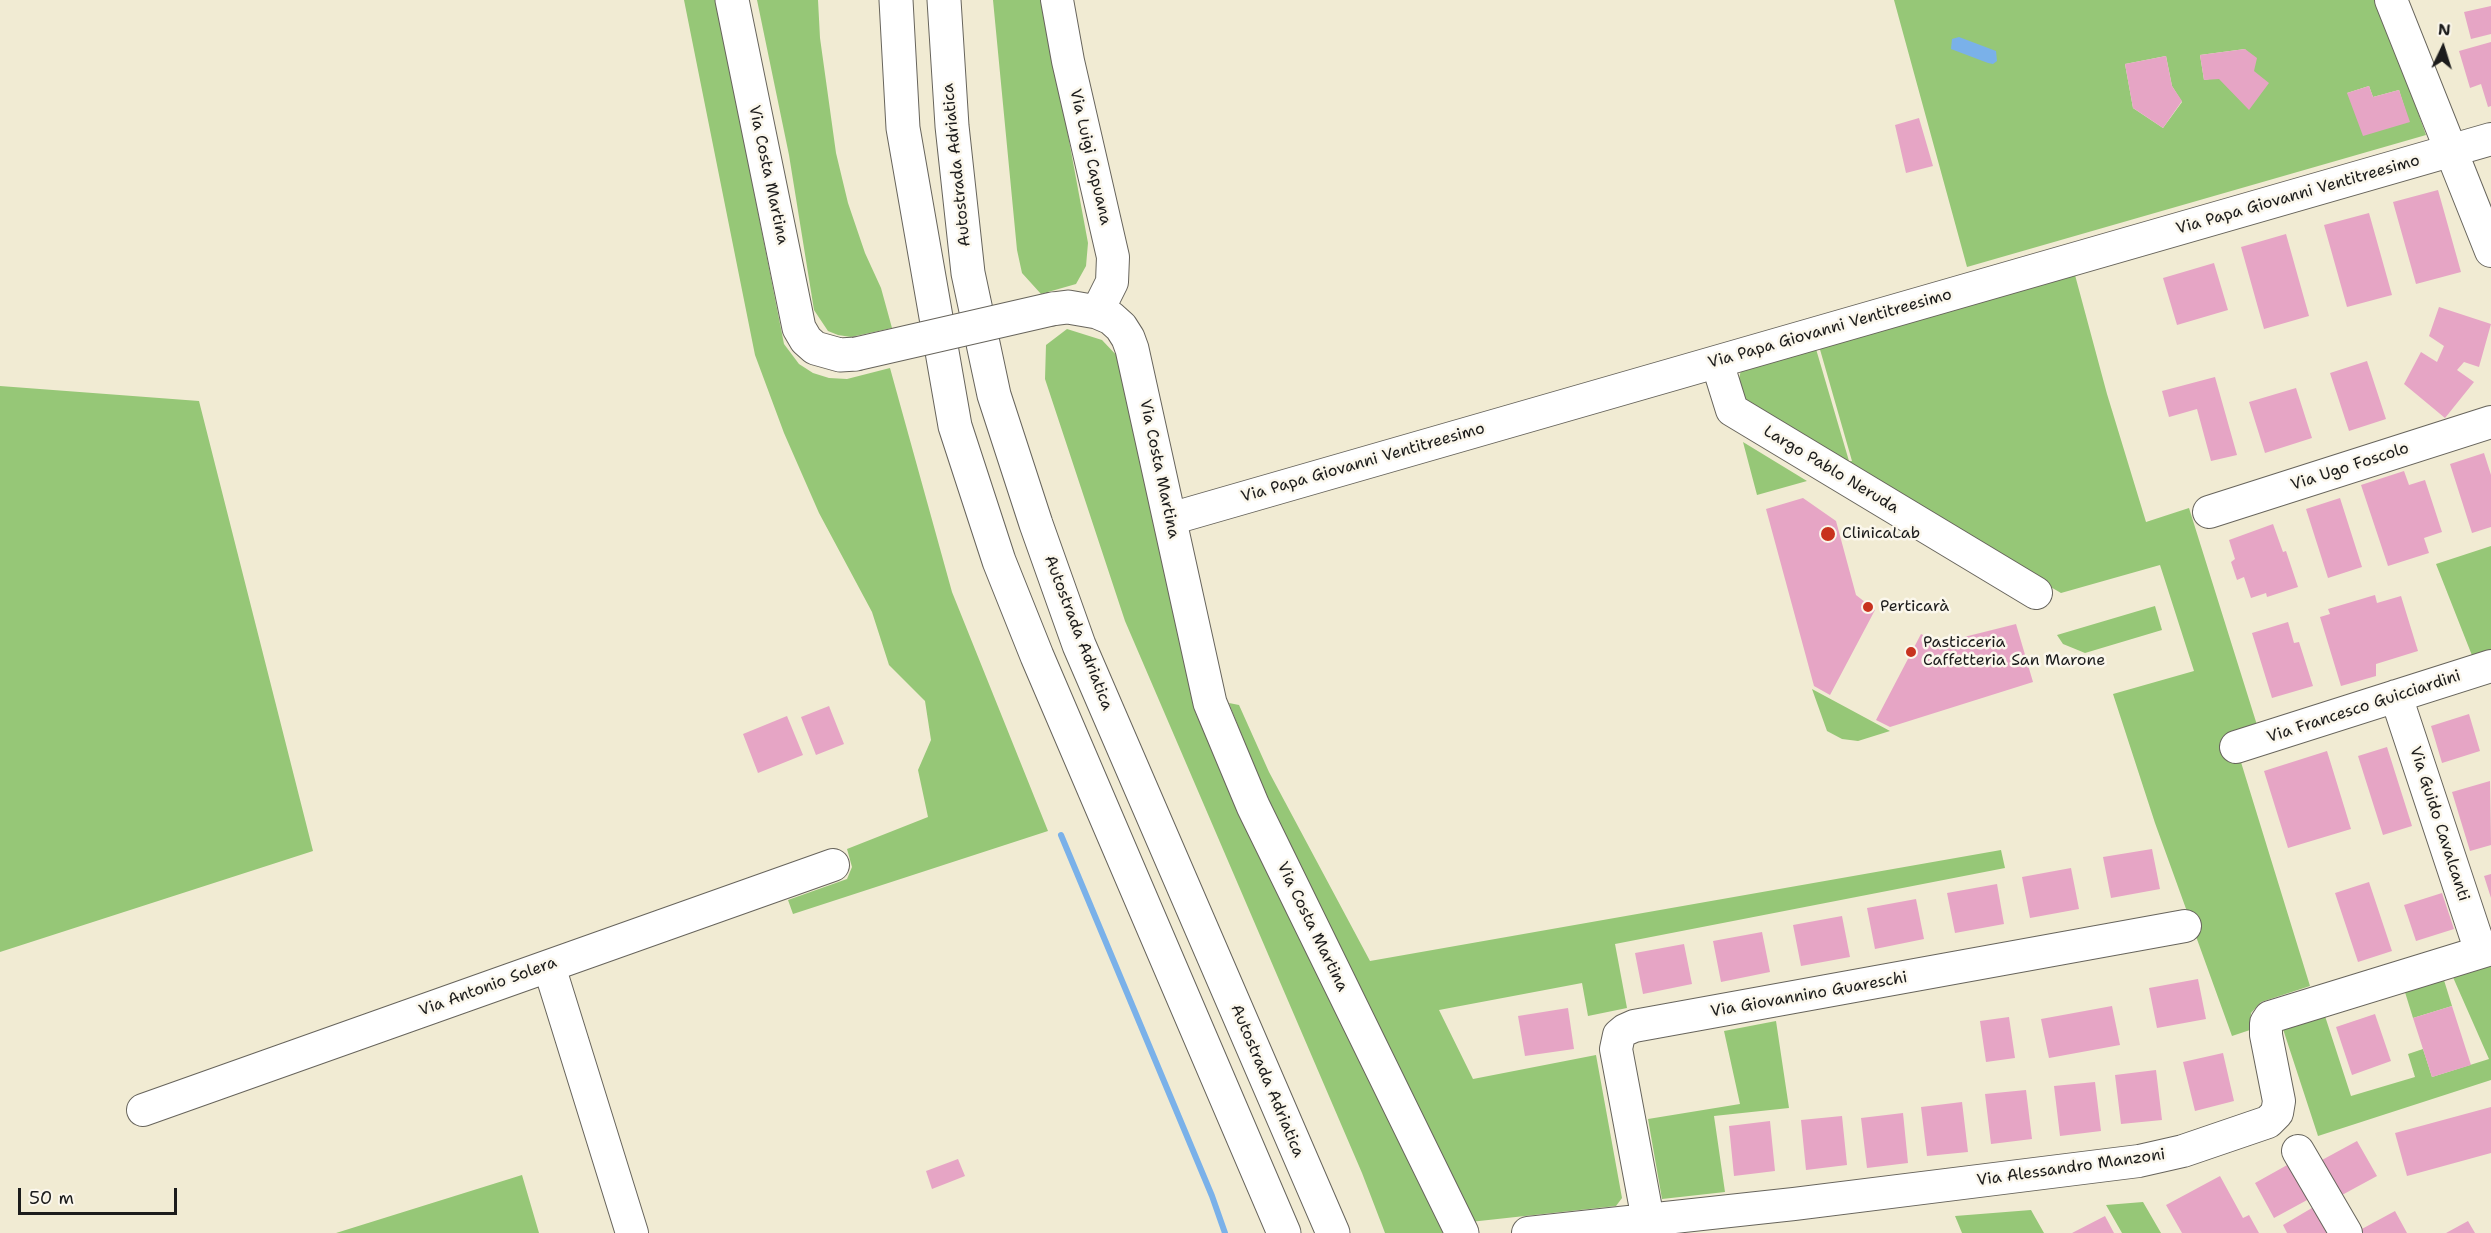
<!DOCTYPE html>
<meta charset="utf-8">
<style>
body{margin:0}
#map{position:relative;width:2491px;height:1233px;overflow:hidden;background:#f1ebd3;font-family:"Shantell Sans",sans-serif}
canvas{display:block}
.north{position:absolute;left:2413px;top:18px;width:60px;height:60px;-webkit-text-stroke:4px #fbf7ec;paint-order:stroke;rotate:4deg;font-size:16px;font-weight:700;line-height:24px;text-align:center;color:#1c1c1c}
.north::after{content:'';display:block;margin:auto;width:21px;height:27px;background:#1c1c1c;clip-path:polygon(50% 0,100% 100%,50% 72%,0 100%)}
.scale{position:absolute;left:18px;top:1188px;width:159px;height:27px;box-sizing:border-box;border:3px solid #1c1c1c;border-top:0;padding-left:8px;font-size:18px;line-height:21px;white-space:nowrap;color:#1c1c1c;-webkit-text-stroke:4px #fbf7ec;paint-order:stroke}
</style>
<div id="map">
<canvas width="2491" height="1233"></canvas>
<div class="north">N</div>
<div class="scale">50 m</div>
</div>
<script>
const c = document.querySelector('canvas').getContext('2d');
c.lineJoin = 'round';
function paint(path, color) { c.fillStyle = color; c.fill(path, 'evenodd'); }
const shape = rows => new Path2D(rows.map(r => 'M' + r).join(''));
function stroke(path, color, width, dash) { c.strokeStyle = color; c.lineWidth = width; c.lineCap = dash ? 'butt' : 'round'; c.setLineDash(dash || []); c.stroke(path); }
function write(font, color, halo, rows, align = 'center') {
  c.font = font + ' "Shantell Sans",sans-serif'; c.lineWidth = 5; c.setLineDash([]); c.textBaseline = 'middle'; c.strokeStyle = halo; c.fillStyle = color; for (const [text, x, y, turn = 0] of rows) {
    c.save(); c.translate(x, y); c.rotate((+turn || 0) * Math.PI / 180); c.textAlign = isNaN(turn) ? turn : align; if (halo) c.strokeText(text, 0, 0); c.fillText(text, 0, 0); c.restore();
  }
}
paint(shape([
 [684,0,716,0,784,344,799,364,813,373,829,378,847,379,890,368,952,592,1048,831,793,914,788,900,847,879,852,867,847,849,928,817,918,770,931,740,925,701,889,665,872,612,819,513,784,433,755,355],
 [757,0,818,0,820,38,836,153,848,203,865,253,881,288,892,328,851,337,838,335,828,331,814,310,789,155],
 [993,0,1043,0,1088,243,1086,266,1076,284,1041,294,1022,273,1017,250],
 [1894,0,2378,0,2426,135,1967,267],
 [2245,49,2254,71,2204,80,2200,55],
 [2166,56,2172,86,2182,102,2163,128,2133,108,2125,64],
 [2369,86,2373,97,2399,90,2409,122,2347,93],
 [2075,275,2107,394,2146,522,2189,508,2257,725,2232,733,2310,986,2261,1002,2251,1013,2250,1030,2232,1036,2155,823,2113,694,2194,671,2160,565,2061,593,1859,476,1745,405,1738,383,1741,370,1816,349,1849,461,1852,461,1819,346],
 [1067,329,1102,340,1120,359,1196,714,1290,918,1446,1233,1385,1233,1362,1173,1125,621,1045,379,1046,345],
 [0,386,199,401,313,851,0,952],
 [1743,442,1807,481,1757,495],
 [2491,546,2491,653,2473,658,2436,564],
 [2155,606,2162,630,2085,653,2063,644,2057,635],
 [1812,689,1890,731,1858,741,1842,739,1827,731],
 [1229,703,1239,705,1269,772,1370,961,2001,850,2005,868,1615,944,1627,1008,1588,1016,1582,983,1439,1010,1473,1079,1596,1055,1622,1198,1616,1206,1470,1222,1281,835],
 [2491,963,2491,1080,2318,1136,2282,1026,2324,1013,2351,1096,2415,1077,2408,1054,2423,1049,2432,1077,2489,1059,2452,975],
 [2443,977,2452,1006,2413,1018,2404,989],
 [1776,1021,1789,1108,1714,1116,1725,1192,1662,1199,1648,1119,1740,1104,1724,1031],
 [522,1175,539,1233,336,1233],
 [2143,1202,2161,1233,2122,1233,2106,1205],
 [2031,1210,2044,1233,1962,1233,1955,1216]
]), '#96c777');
paint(shape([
 [1959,37,1996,51,1997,61,1993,64,1988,63,1951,49,1952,39]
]), '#7ab1e9');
stroke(shape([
 [1061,835,1212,1196,1225,1233]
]), '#7ab1e9', 6);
paint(shape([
 [2491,6,2491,34,2471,39,2464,12],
 [2491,42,2491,106,2488,107,2481,84,2470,88,2459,51],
 [2245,49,2257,58,2254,71,2269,83,2249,110,2219,79,2204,80,2200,55],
 [2166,56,2172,86,2182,101,2163,128,2133,108,2125,64],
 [2369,86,2373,97,2399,90,2410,122,2363,136,2347,93],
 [1919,118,1933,166,1906,173,1895,125],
 [2438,190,2461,272,2416,284,2393,202],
 [2369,213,2392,295,2347,307,2324,225],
 [2286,234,2309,316,2264,329,2241,247],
 [2214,263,2228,310,2177,325,2163,278],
 [2439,307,2491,324,2479,367,2464,362,2457,370,2474,382,2445,418,2404,384,2421,352,2437,362,2444,346,2429,336],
 [2367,361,2386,419,2349,431,2330,373],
 [2215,377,2237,455,2211,461,2197,409,2169,417,2162,391],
 [2296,388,2312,438,2265,453,2249,402],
 [2484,453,2491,475,2491,527,2472,533,2450,464],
 [2404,471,2409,485,2425,480,2442,532,2424,538,2429,553,2388,566,2361,485],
 [1803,498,1836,521,1856,595,1875,610,1830,695,1814,686,1766,509],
 [2340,498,2362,567,2328,578,2306,509],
 [2273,524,2283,552,2286,551,2298,587,2267,597,2266,593,2251,598,2244,577,2237,580,2231,562,2235,559,2229,540],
 [2375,595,2377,603,2401,596,2418,651,2376,664,2376,676,2341,686,2320,617,2330,614,2328,609],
 [2288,622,2294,643,2299,642,2313,686,2272,698,2252,633],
 [2016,624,2033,682,1890,727,1876,720,1921,634,1940,643],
 [829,706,844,744,816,755,801,717],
 [2469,714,2480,751,2442,763,2431,726],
 [787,716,803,755,758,773,743,734],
 [2387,747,2412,826,2383,835,2358,756],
 [2327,751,2351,829,2288,848,2264,771],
 [2490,781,2491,845,2470,851,2452,792],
 [2152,849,2160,889,2111,898,2103,857],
 [2071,868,2079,909,2030,918,2022,877],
 [2491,874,2491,898,2484,876],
 [2369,882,2392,951,2358,962,2335,893],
 [1997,884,2004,924,1955,933,1947,893],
 [2442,893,2454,929,2416,941,2404,905],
 [1916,899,1924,939,1875,949,1867,908],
 [1842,916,1850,957,1801,966,1793,925],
 [1762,932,1770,972,1721,982,1713,941],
 [1684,944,1692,984,1643,994,1635,953],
 [2198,979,2206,1019,2157,1028,2149,988],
 [2112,1006,2120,1045,2049,1058,2041,1019],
 [2452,1006,2471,1065,2432,1077,2413,1018],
 [1568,1008,1574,1049,1525,1056,1518,1016],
 [2375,1014,2391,1061,2352,1075,2336,1027],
 [2009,1017,2015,1058,1986,1062,1980,1021],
 [2223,1053,2234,1101,2195,1111,2183,1062],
 [2156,1070,2162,1120,2121,1124,2115,1075],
 [2095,1082,2101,1131,2060,1136,2054,1086],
 [2026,1090,2032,1139,1991,1144,1985,1094],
 [1962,1102,1968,1152,1927,1156,1921,1107],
 [2491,1107,2491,1153,2407,1176,2395,1133],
 [1903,1113,1908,1163,1867,1168,1861,1118],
 [1842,1116,1847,1165,1806,1170,1801,1120],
 [1770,1121,1775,1171,1734,1176,1729,1126],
 [2357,1141,2377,1176,2342,1195,2322,1160],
 [958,1159,965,1176,932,1189,926,1171],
 [2289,1164,2309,1199,2274,1218,2255,1183],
 [2220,1176,2243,1218,2249,1215,2259,1233,2182,1233,2166,1205],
 [2317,1205,2333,1233,2287,1233,2283,1225],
 [2395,1211,2407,1233,2361,1233,2360,1230],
 [2105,1216,2114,1233,2072,1233],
 [2468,1221,2475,1233,2446,1233]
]), '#e6a5c5');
const minor = shape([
 [1057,0,1068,61,1113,257,1112,282,1097,312],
 [2391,0,2491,251],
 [1717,362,1732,410,2036,593],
 [2209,512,2491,422],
 [1170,519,2491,139],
 [2396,696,2481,952],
 [2236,747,2491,666],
 [549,966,632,1233],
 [143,1110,833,865],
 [2298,1151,2346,1233],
 [1648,1220,1616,1049,1619,1035,1625,1030,1634,1026,2185,926],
 [1528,1233,1794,1204,2139,1161,2183,1151,2268,1122,2277,1113,2279,1101,2266,1035,2266,1023,2270,1017,2491,949]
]);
const major = shape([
 [732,0,799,328,806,340,815,348,840,355,856,354],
 [1052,309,1068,307,1097,312,1111,318,1121,327,1128,338,1132,349,1210,703,1253,806,1462,1233]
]);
const highway = shape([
 [896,0,903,128,955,426,999,561,1037,656,1284,1233],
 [944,0,952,126,968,273,994,395,1036,524,1079,645,1333,1233]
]);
stroke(minor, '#67645c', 34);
stroke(major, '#67645c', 35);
stroke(highway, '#67645c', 35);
stroke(minor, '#fff', 32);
stroke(major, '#fff', 33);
stroke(highway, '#fff', 33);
const majorBridge = shape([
 [856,354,1052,309]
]);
stroke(majorBridge, '#67645c', 35, []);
stroke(majorBridge, '#fff', 33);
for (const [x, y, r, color] of [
 [1828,534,8,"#c8321e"],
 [1868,607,6,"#c8321e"],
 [1911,652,6,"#c8321e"]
]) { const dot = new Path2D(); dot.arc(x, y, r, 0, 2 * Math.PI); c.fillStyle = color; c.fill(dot); stroke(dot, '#fbf7ec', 2); }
write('16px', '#1c1c1c', '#fbf7ec', [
 ["Via Luigi Capuana",1090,157,77],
 ["Autostrada Adriatica",957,165,-96],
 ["Via Costa Martina",768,175,78],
 ["Via Papa Giovanni Ventitreesimo",2298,195,-16],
 ["Via Papa Giovanni Ventitreesimo",1830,329,-16],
 ["Via Papa Giovanni Ventitreesimo",1363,463,-16],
 ["Via Ugo Foscolo",2350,467,-18],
 ["Via Costa Martina",1159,469,78],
 ["Largo Pablo Neruda",1831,470,31],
 ["Autostrada Adriatica",1078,633,69],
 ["Via Francesco Guicciardini",2364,707,-18],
 ["Via Guido Cavalcanti",2439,824,72],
 ["Via Costa Martina",1312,927,64],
 ["Via Antonio Solera",488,987,-20],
 ["Via Giovannino Guareschi",1809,995,-10],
 ["Autostrada Adriatica",1267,1081,67],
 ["Via Alessandro Manzoni",2071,1168,-8]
]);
write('16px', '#1c1c1c', '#fbf7ec', [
 ["ClinicaLab",1842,534],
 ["Perticarà",1880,607],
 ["Pasticceria",1923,643],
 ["Caffetteria San Marone",1923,661]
], 'left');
</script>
